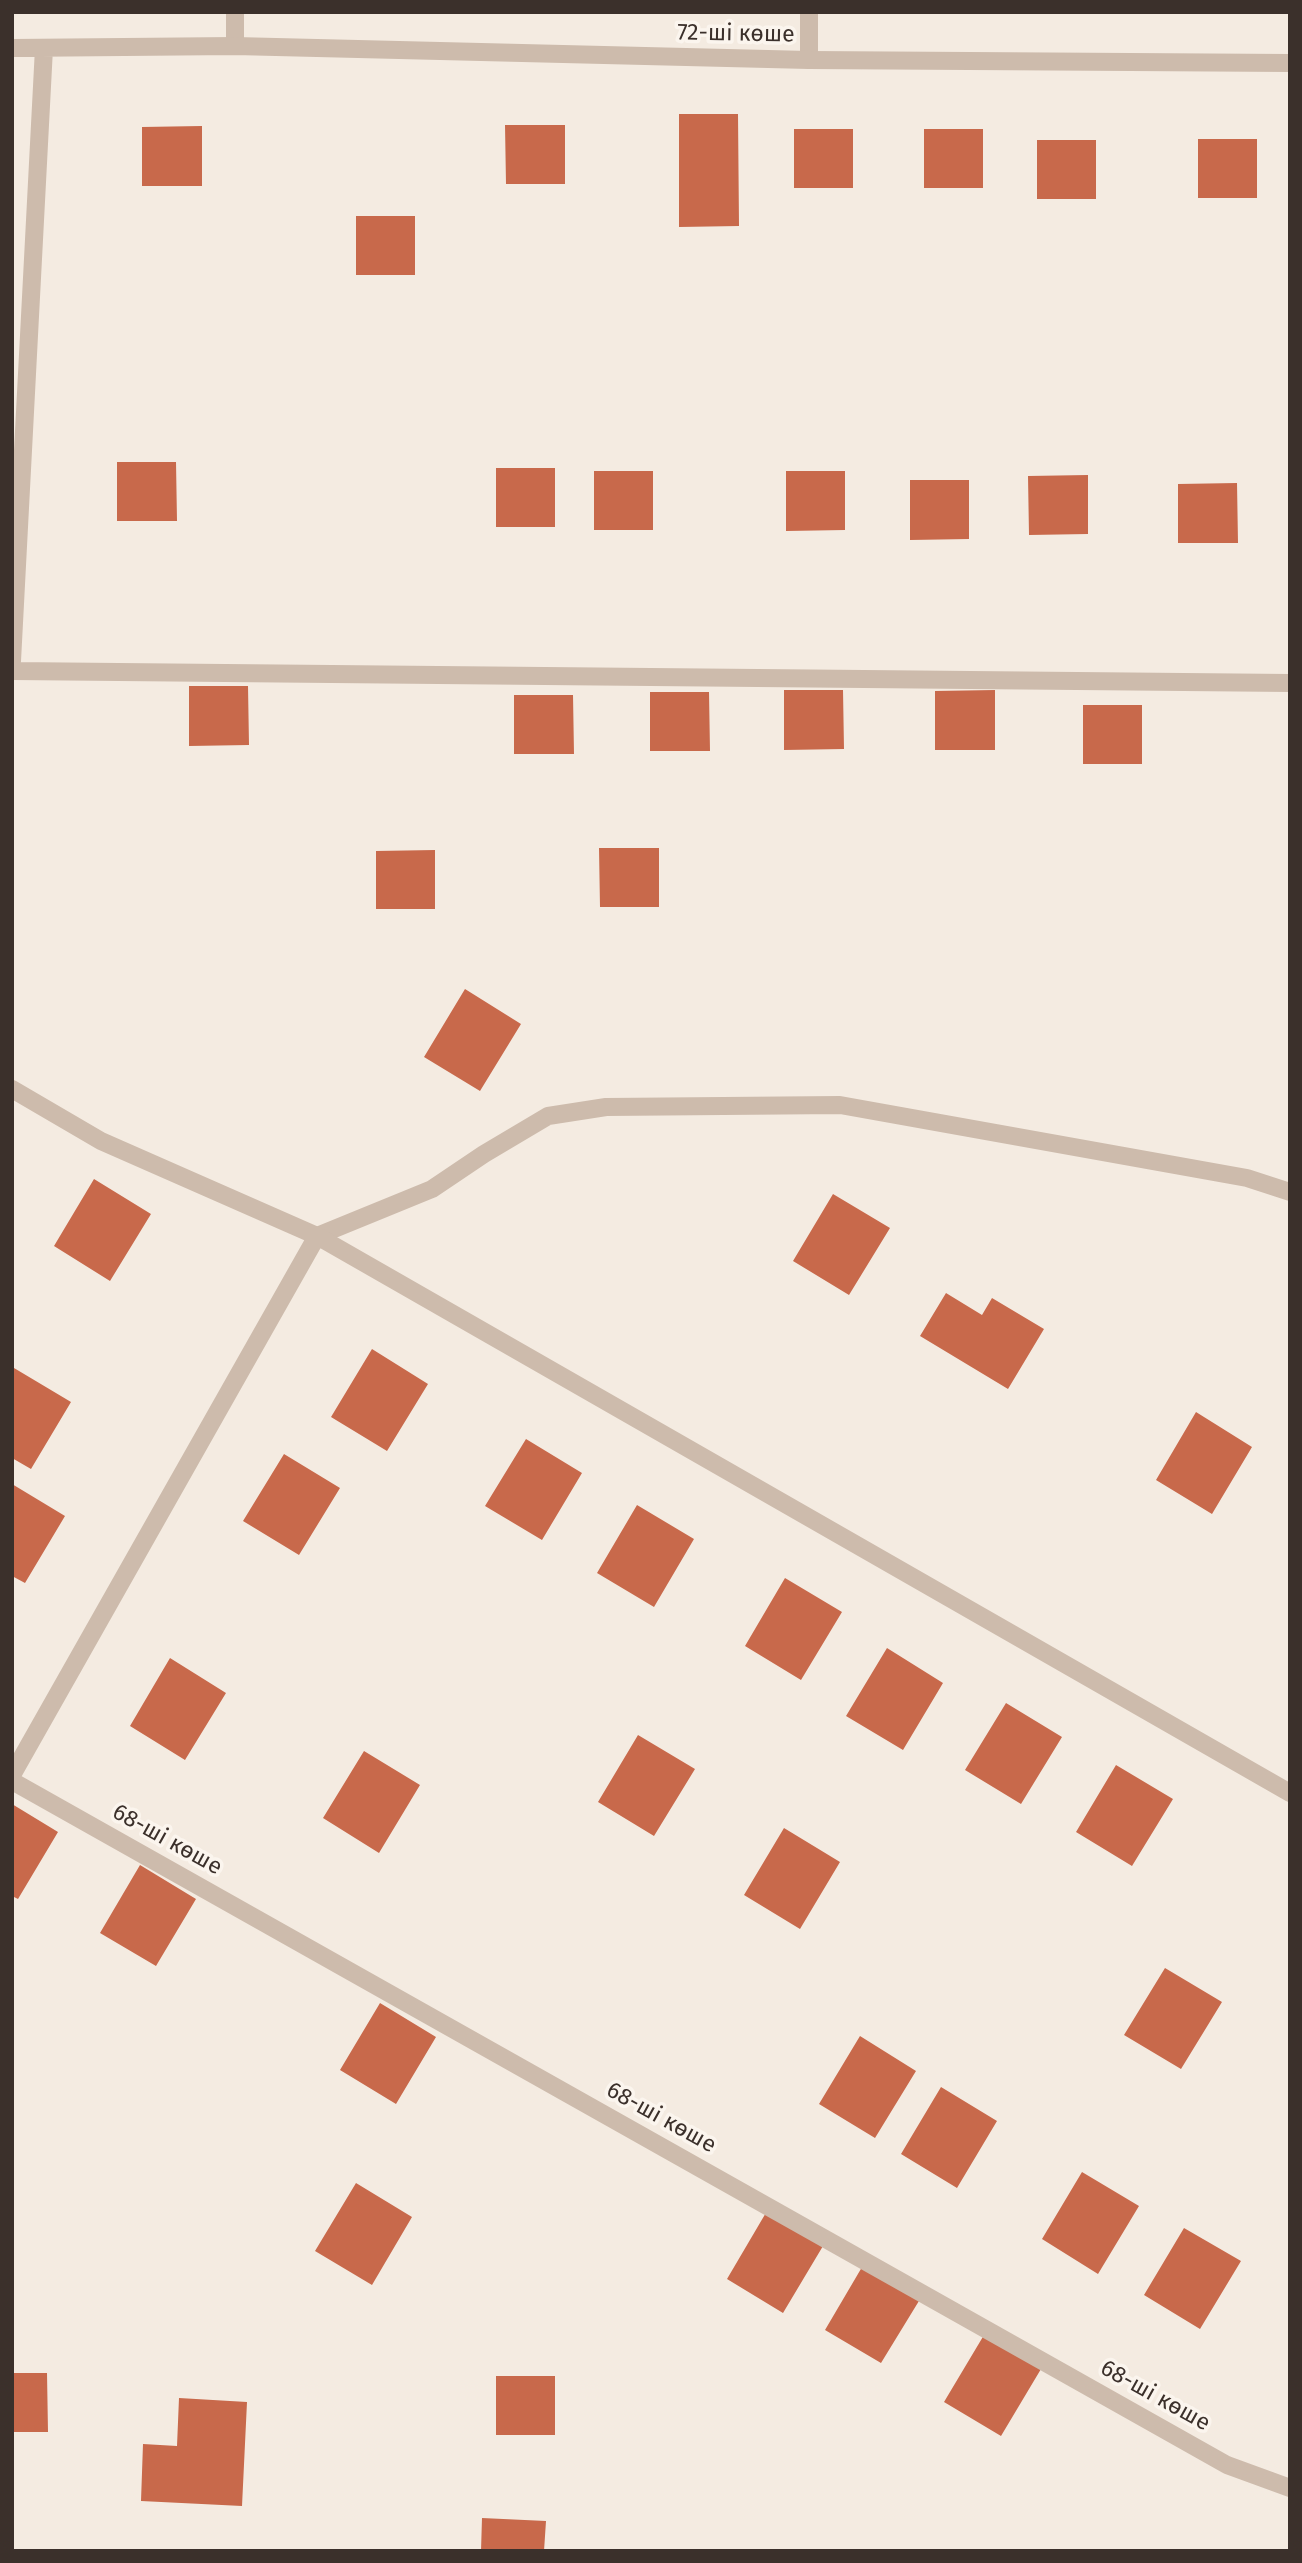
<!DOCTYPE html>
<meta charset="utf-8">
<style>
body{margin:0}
#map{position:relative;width:1302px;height:2563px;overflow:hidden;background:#f4ebe1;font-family:"Fira Sans",sans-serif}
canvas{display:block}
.frame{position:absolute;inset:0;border:14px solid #3b302b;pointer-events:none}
</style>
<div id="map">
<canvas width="1302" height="2563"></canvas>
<div class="frame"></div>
</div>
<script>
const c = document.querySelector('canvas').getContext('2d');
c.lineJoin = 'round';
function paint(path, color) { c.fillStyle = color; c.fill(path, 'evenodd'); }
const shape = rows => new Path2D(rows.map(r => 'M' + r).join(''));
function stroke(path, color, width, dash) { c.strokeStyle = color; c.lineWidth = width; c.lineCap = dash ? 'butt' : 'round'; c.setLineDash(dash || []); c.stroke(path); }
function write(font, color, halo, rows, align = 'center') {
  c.font = font + ' "Fira Sans",sans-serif'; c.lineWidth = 7; c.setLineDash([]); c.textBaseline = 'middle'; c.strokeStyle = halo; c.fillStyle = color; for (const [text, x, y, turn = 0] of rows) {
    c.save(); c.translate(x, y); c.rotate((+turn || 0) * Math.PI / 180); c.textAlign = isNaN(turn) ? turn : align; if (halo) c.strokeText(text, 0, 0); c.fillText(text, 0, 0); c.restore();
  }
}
paint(shape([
 [679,114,738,114,739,226,679,227],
 [505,125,565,125,565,184,506,184],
 [202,126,202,186,142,186,142,127],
 [794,129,853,129,853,188,794,188],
 [924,129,983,129,983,188,924,188],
 [1198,139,1257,139,1257,198,1198,198],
 [1037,140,1096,140,1096,199,1037,199],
 [356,216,415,216,415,275,356,275],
 [117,462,176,462,177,521,117,521],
 [496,468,555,468,555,527,496,527],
 [594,471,653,471,653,530,594,530],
 [786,471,845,471,845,530,786,531],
 [1088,475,1088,534,1029,535,1028,476],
 [910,480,969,480,969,539,910,540],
 [1237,483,1238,543,1178,543,1178,484],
 [189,686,248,686,249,745,189,746],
 [784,690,843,690,844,749,784,750],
 [995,690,995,750,935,750,935,691],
 [650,692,709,692,710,751,650,751],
 [514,695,573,695,574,754,514,754],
 [1083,705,1142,705,1142,764,1083,764],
 [599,848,659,848,659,907,600,907],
 [435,850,435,909,376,909,376,851],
 [465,989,521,1024,480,1091,424,1057],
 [94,1179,151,1214,110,1281,54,1246],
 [833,1194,890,1228,849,1295,793,1261],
 [946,1293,982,1315,992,1298,1044,1329,1008,1389,920,1336],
 [372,1349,428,1384,387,1451,331,1417],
 [14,1368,71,1402,31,1469,12,1458,12,1372],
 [1196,1412,1252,1447,1212,1514,1156,1480],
 [526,1439,582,1473,542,1540,485,1506],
 [284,1454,340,1488,299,1555,243,1521],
 [12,1484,65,1516,25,1583,12,1576],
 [637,1505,694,1539,654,1607,597,1573],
 [785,1578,842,1612,801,1680,745,1646],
 [887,1648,943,1683,903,1750,846,1716],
 [170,1658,226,1693,185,1760,130,1726],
 [1006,1703,1062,1737,1021,1804,965,1770],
 [638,1735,695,1769,654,1836,598,1802],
 [364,1751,420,1785,379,1853,323,1818],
 [1116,1765,1173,1799,1132,1866,1076,1832],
 [12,1804,58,1832,18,1899,12,1896],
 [784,1828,840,1862,800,1929,744,1895],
 [140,1865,196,1899,156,1966,100,1933],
 [1165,1968,1222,2002,1181,2069,1124,2035],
 [380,2003,436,2037,396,2104,340,2070],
 [860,2036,916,2071,875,2138,819,2104],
 [941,2087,997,2121,957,2188,901,2154],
 [1082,2172,1139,2206,1098,2274,1042,2239],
 [356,2183,412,2217,372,2285,315,2251],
 [767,2211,823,2246,783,2313,727,2279],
 [1184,2228,1241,2261,1200,2329,1144,2295],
 [865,2262,922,2296,881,2363,825,2330],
 [984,2335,1041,2369,1001,2436,944,2402],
 [12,2373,47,2373,48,2432,12,2432],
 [496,2376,555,2376,555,2435,496,2435],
 [179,2398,247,2402,242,2506,141,2501,143,2444,177,2446],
 [482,2518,546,2521,544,2551,481,2551]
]), '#c8694b');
stroke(shape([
 [235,12,235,46],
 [809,60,809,12],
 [317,1236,432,1189,484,1154,548,1116,606,1107,840,1105,1247,1178,1290,1192]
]), '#cdbbac', 18);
stroke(shape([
 [12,48,235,46,809,60,1290,63],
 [12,661,44,48],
 [12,671,1290,683],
 [12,1089,101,1141,317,1236,1290,1793],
 [12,1775,317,1236],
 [12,1781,1227,2465,1290,2488]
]), '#cdbbac', 18);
write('23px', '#3b302b', '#fbf5ee', [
 ["72-ші көше",736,34,1],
 ["68-ші көше",167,1840,29],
 ["68-ші көше",661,2118,29],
 ["68-ші көше",1155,2396,29]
]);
</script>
